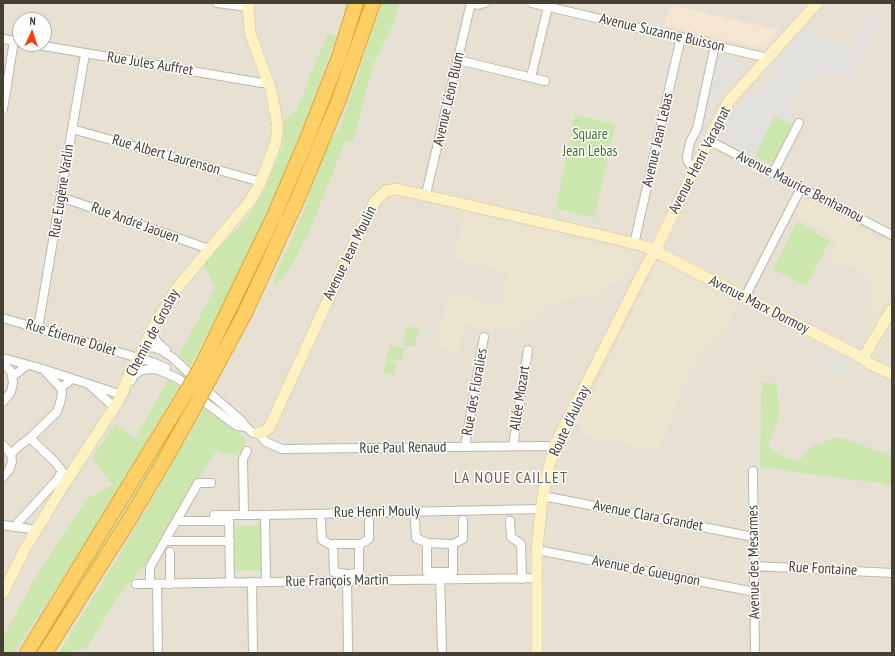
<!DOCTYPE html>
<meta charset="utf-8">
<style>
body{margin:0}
#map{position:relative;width:895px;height:656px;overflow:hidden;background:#f2efe5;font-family:"PT Sans Narrow",sans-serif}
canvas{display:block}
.frame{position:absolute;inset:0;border:4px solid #453f34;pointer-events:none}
.north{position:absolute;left:12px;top:12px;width:40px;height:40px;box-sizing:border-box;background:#fff;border:1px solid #b5b2ae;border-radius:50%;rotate:3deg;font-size:11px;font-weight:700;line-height:16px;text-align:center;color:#453f34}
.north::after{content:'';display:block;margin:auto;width:14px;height:18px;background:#fb3c13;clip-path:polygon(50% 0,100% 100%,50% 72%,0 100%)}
</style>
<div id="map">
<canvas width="895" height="656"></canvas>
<div class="frame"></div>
<div class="north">N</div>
</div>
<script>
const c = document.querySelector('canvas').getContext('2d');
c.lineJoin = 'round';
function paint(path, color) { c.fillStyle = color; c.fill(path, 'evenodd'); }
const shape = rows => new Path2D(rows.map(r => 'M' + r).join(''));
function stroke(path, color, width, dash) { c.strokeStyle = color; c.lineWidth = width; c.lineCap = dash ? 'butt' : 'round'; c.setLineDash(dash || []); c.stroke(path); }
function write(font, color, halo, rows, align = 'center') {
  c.font = font + ' "PT Sans Narrow",sans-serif'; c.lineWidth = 3; c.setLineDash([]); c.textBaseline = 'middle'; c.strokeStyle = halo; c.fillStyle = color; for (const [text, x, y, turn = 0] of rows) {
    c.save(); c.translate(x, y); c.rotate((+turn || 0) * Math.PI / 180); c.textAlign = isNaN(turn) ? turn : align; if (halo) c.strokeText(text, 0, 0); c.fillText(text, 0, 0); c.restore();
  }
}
paint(shape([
 [3,3,892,3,892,653,3,653],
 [20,20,44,20,44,44,20,44]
]), '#e6e1d3');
paint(shape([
 [671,5,778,30,765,47,756,47,664,25]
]), '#f5e6cf');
paint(shape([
 [809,199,861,225,859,230,882,241,884,237,892,242,892,293,879,314,872,310,874,302,873,289,872,283,865,274,842,262,839,266,828,259,838,238,792,215,798,202],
 [464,212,635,253,629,275,596,294,555,303,514,329,480,329,464,324,459,353,436,347,448,296,453,297,453,294,489,303,490,301,501,303,508,272,454,259],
 [658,261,738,302,723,333,717,337,713,344,702,348,675,403,678,404,658,450,582,435,582,432,579,431,581,426,576,423,607,362,612,365,618,353,615,345,629,318,631,318,634,314,632,312,634,308]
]), '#ece4ce');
paint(shape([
 [382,3,399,3,394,23,373,65,353,141,345,142,307,237,288,271,273,288,275,277,302,215,324,150,340,127],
 [328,33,336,36,323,73,294,151,260,230,228,294,190,367,179,355,215,288,203,263,247,219,263,193,284,142,284,120,295,112,304,94,311,73],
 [575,114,615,125,594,218,556,209],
 [774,116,792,124,775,161,768,163,755,156],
 [797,222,830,240,806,286,773,269],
 [251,286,239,314,155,462,67,605,39,653,36,653,175,426,198,386],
 [407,326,419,329,414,347,403,345],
 [390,345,405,348,402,361,390,358,389,361,396,363,394,375,383,373],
 [168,380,179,387,69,569,14,653,3,653,3,638,31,585,63,535,88,498,113,485,92,458,115,424,135,439],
 [762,381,777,385,779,416,768,445,775,453,798,462,812,446,839,437,892,456,892,485,760,467],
 [204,408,247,440,238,455,216,451,147,562,118,596,87,647,71,653,59,653,120,554],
 [260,525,261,526,262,571,234,571,233,527]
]), '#cbe7ad');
paint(shape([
 [869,10,880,16,851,79,836,72,848,45,852,47],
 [806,29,846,47,832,79,819,73,814,82,805,78,791,108,792,109,787,122,774,116,755,156,720,138,730,115,750,93,763,99,779,63,777,61],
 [716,55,742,61,739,76,731,74,728,89,723,88,720,102,716,101,712,118,707,117,703,131,699,130],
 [825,351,849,361,849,366,825,356],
 [819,359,846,370,846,375,820,364],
 [312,585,312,592,285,592,285,586],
 [191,588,217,588,217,593,191,594]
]), '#e3e1dd');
const street = shape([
 [217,3,248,7],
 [471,3,478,5,485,3],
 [532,3,768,58],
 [3,39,20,42],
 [32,44,262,83,268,82],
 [458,60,545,81],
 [531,77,548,7],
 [3,109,14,41],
 [72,129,261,182],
 [708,140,892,235],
 [694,169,688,162,687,157,690,142,697,129,715,45],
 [773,173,799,123],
 [426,194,471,3],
 [61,197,209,249],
 [634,244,681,37],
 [745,297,801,188],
 [3,318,152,362,166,368],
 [38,328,85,54],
 [151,331,157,342,166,350],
 [144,349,152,347,161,350,173,358,213,396,241,420,246,427,253,433,258,433,266,442,282,449,545,446,554,447],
 [3,358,43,369,122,395,125,391],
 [3,364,11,371,13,382,11,392,3,402],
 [45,371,61,388],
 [12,377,27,365],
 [131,381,134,375,142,370,151,369,159,370,179,379,207,404,237,426,246,427],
 [91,386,115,408],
 [30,438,55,462,65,475],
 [3,445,11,454],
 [513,446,528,350],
 [465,447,484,337],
 [753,471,755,653],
 [3,477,9,470,12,462,11,454,19,446,30,438,57,412,60,403,62,394,61,388,72,379],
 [543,496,754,537],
 [214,515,265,515,541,509],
 [229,515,230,582],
 [244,515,243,459,247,451],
 [265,515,266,582],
 [415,520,416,538,427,543,427,572,453,572,453,544,463,539,463,520],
 [177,521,229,521],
 [321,521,322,540,333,546,334,572,347,574,358,573,359,571,359,545,369,539,369,521],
 [510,521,511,537,521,544,522,579],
 [3,525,37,530],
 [14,527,56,481,62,472],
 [165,541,230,541],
 [427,543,453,544],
 [331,544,361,544],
 [537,550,755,592],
 [170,552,170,584],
 [754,566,892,573],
 [440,575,442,649],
 [347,576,348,651],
 [252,582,253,653],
 [136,584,537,578],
 [150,584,150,567,198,483,211,483],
 [157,584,158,653]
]);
const secondary = shape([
 [863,358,892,309],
 [258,433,263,432,269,428,345,263,375,201,386,191,397,189,616,239,647,247,863,358,870,364,892,374],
 [3,593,25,549,65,483,119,400,130,373,139,358,155,324,177,288,249,202,261,182,275,145,278,127,271,90,250,33,248,3],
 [537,653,537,550,541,509,545,484,554,447,643,272,655,251,721,115,729,101,817,3]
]);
const highway = shape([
 [201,367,274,216,307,139,339,57,356,3],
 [210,378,245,313,298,198,338,102,373,3],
 [27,653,185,394],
 [45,653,131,517,163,463,196,404]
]);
stroke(street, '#beb7a7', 10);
stroke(secondary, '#d3c394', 12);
stroke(highway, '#dea433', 16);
stroke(street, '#fff', 8);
stroke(secondary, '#fff2c2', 11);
stroke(highway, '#fecf64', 14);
const highwayBridge = shape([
 [185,394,201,367],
 [196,404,210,378]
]);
stroke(highwayBridge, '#dea433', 16, []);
stroke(highwayBridge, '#fecf64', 14);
write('15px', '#453f34', '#fff', [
 ["Avenue Suzanne Buisson",662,33,13],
 ["Rue Jules Auffret",150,64,9],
 ["Avenue Léon Blum",449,99,-77],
 ["Avenue Jean Lebas",658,140,-77],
 ["Rue Albert Laurenson",166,155,16],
 ["Avenue Henri Varagnat",700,160,-63],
 ["Avenue Maurice Benhamou",800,187,27],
 ["Rue Eugène Varlin",62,191,-81],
 ["Rue André Jaouen",135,223,20],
 ["Avenue Jean Moulin",350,253,-64],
 ["Avenue Marx Dormoy",759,305,27],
 ["Chemin de Groslay",153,333,-62],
 ["Rue Étienne Dolet",71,338,17],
 ["Rue des Floralies",475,392,-80],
 ["Allée Mozart",520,398,-81],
 ["Route d'Aulnay",570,421,-65],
 ["Rue Paul Renaud",403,448,-1],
 ["Rue Henri Mouly",377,512,-1],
 ["Avenue Clara Grandet",648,516,11],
 ["Avenue des Mesarmes",754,562,-91],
 ["Rue Fontaine",823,569,3],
 ["Avenue de Gueugnon",646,571,11],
 ["Rue François Martin",337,581,-1]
]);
write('15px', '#437728', '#fff', [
 ["Square",590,135],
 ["Jean Lebas",590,152]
]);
c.letterSpacing = '1px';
write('16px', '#685d4c', '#fff', [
 ["LA NOUE CAILLET",511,478]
]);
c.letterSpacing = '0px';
</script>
